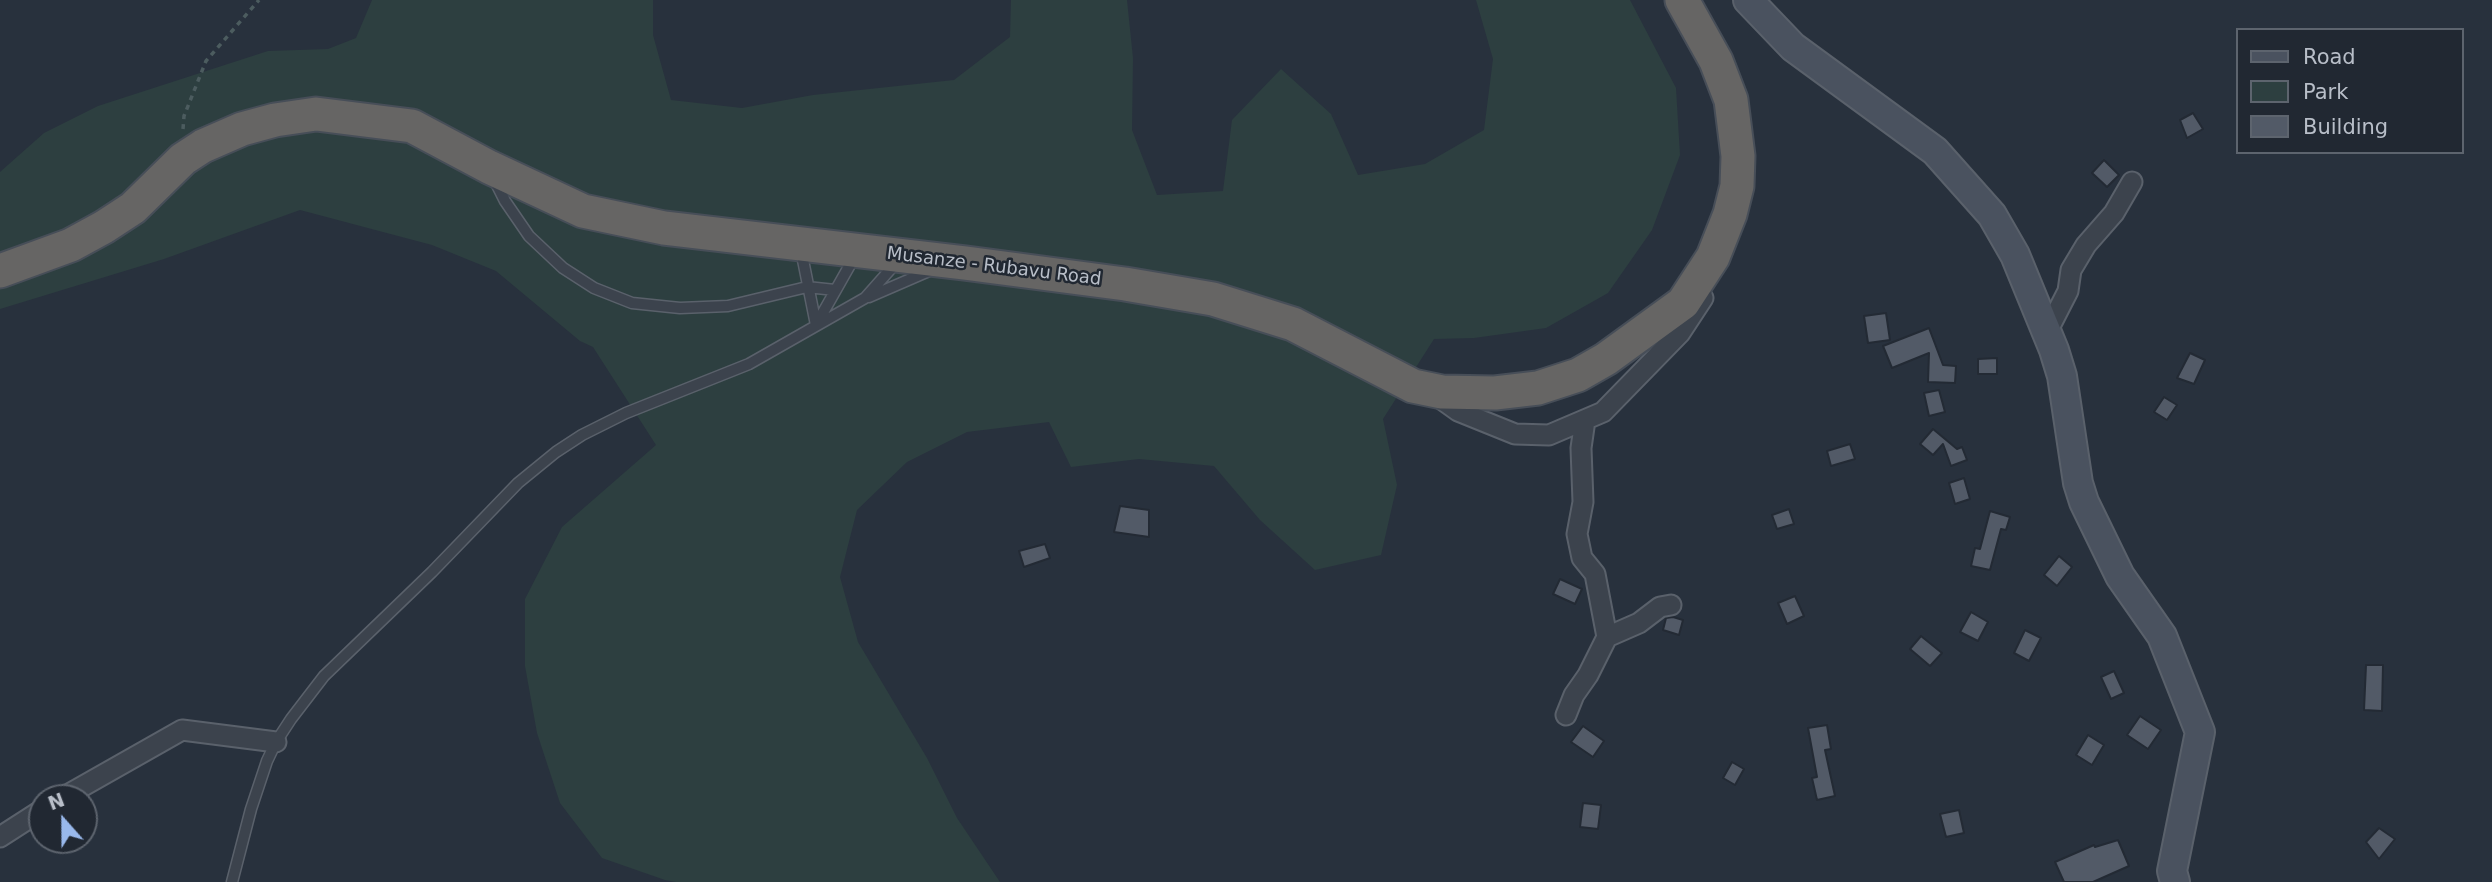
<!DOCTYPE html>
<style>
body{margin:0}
#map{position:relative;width:2492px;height:882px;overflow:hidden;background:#28313d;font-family:"DejaVu Sans",sans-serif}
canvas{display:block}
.legend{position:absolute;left:2236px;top:28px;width:228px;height:126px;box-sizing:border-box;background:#212832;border:2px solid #5d646e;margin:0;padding:9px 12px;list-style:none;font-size:21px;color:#b8bec8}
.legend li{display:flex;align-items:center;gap:14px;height:35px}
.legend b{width:35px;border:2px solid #5d646e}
.north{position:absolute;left:28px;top:784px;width:70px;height:70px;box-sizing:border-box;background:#212832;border:2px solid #5d646e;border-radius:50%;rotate:339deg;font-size:19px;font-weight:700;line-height:28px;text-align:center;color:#b8bec8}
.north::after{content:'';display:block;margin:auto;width:24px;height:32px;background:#99b9ec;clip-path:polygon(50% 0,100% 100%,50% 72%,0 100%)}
</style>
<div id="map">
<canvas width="2492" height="882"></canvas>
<ul class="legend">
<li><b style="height:9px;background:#4a525f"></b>Road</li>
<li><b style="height:19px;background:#2d3f40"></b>Park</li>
<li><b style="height:19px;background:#525a67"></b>Building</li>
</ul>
<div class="north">N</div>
</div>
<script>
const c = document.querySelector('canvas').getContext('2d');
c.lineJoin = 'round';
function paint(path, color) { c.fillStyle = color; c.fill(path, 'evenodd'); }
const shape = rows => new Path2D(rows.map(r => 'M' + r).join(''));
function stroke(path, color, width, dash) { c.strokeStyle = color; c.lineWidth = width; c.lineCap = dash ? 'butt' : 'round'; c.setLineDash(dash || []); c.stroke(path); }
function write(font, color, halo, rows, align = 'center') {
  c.font = font + ' "DejaVu Sans",sans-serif'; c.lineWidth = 5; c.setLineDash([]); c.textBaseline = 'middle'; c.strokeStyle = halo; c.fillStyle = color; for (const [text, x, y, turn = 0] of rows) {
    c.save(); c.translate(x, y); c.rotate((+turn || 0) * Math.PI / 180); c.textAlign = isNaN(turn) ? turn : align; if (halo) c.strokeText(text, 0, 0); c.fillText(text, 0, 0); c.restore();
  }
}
paint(shape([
 [372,0,653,0,653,35,671,100,742,108,813,95,954,80,1010,37,1011,0,1127,0,1133,58,1132,130,1157,195,1223,191,1232,120,1281,69,1331,114,1358,175,1425,164,1484,130,1493,59,1476,0,1630,0,1676,88,1680,155,1652,230,1608,293,1546,328,1474,338,1434,339,1383,419,1397,485,1381,555,1315,570,1260,520,1214,466,1139,459,1071,467,1049,422,967,432,907,462,857,510,840,577,858,642,927,758,957,818,1000,882,676,882,665,880,602,858,560,803,537,733,525,666,525,599,562,527,656,445,593,347,580,341,496,271,432,245,300,210,164,259,0,309,0,172,44,133,98,106,268,51,328,49,356,38]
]), '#2d3f40');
const building = shape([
 [2193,113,2203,129,2187,138,2180,120,2193,113],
 [2104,160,2119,175,2107,187,2092,173,2104,160],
 [1886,313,1890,340,1868,343,1864,316,1886,313],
 [1929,328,1943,365,1956,366,1955,383,1928,382,1929,353,1892,368,1883,346,1929,328],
 [2190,353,2205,360,2194,384,2177,378,2190,353],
 [1997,358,1997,374,1978,374,1978,359,1997,358],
 [1939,390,1945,412,1929,416,1924,393,1939,390],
 [2164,397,2177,405,2167,420,2154,412,2164,397],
 [1933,429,1957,449,1962,447,1967,460,1951,466,1943,444,1933,455,1920,444,1933,429],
 [1850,444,1855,459,1831,466,1827,451,1850,444],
 [1964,478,1970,499,1955,504,1949,483,1964,478],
 [1120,506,1149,510,1149,537,1114,532,1120,506],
 [1789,509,1794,524,1777,529,1772,515,1789,509],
 [1990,511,2010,517,2006,530,2001,529,1990,570,1971,566,1975,548,1980,549,1990,511],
 [1045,544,1050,558,1024,567,1019,551,1045,544],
 [2059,556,2072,567,2057,586,2044,575,2059,556],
 [1560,579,1582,589,1575,604,1553,594,1560,579],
 [1795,596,1804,616,1787,624,1778,603,1795,596],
 [1971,612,1988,622,1978,641,1960,632,1971,612],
 [1673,617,1683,620,1679,635,1663,630,1666,618,1673,617],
 [2025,630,2041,638,2029,661,2014,653,2025,630],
 [1921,636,1942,653,1930,666,1910,649,1921,636],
 [2366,665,2383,665,2382,711,2364,710,2366,665],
 [2114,671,2124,693,2111,699,2101,677,2114,671],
 [2140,716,2161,730,2148,749,2127,735,2140,716],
 [1827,725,1831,749,1825,750,1835,796,1817,800,1812,778,1817,777,1808,728,1827,725],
 [1583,726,1604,741,1593,757,1571,742,1583,726],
 [2088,735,2104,745,2092,765,2076,755,2088,735],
 [1732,762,1744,769,1735,785,1723,778,1732,762],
 [1583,803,1601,805,1598,829,1580,827,1583,803],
 [1959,810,1964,833,1946,837,1940,814,1959,810],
 [2379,828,2395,839,2379,859,2366,842,2379,828],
 [2118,840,2129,866,2093,882,2064,882,2055,862,2094,845,2095,847,2118,840]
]);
paint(building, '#525a67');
stroke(building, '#232a34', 2);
const service = shape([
 [495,181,505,201,529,236,563,268,594,288,632,303,680,308,728,306,807,287,835,290],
 [801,250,816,325],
 [869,297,929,271],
 [816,325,855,256],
 [232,882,251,809,267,761,276,742,291,719,324,676,432,572,518,483,556,452,582,435,626,413,749,364,865,298,896,263]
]);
const minor = shape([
 [2047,332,2068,291,2071,270,2086,245,2114,213,2132,182],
 [1433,393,1458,411,1515,434,1549,435,1603,412,1680,333,1703,298],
 [1607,637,1639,623,1660,607,1671,605],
 [1566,715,1574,695,1588,675,1607,637,1595,574,1582,558,1577,534,1583,502,1581,448,1585,420],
 [62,798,182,730,276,742],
 [0,837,42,810]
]);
const secondary = shape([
 [1748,0,1793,47,1935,151,1992,215,2015,255,2054,350,2062,376,2078,483,2084,502,2120,576,2162,636,2200,732,2172,871,2175,882]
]);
const trunk = shape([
 [0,271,71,245,104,227,133,208,183,159,203,146,242,129,275,120,316,114,412,126,489,167,583,211,664,228,965,263,1125,284,1213,299,1293,324,1413,386,1442,392,1495,393,1538,388,1578,375,1606,359,1683,303,1713,257,1730,214,1737,186,1738,156,1731,100,1716,61,1682,0]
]);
stroke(service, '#5a616b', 13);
stroke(minor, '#5a616b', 23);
stroke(secondary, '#5a616b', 32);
stroke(trunk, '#474e58', 37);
stroke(shape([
 [183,129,184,116,206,61,259,0]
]), '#4c5c5f', 3.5, [5, 5]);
stroke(service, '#3c434d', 10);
stroke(minor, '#3c434d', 19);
stroke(secondary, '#4a525f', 28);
stroke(trunk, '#666564', 33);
write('18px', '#b8bec8', '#212832', [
 ["Musanze - Rubavu Road",994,267,7]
]);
</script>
